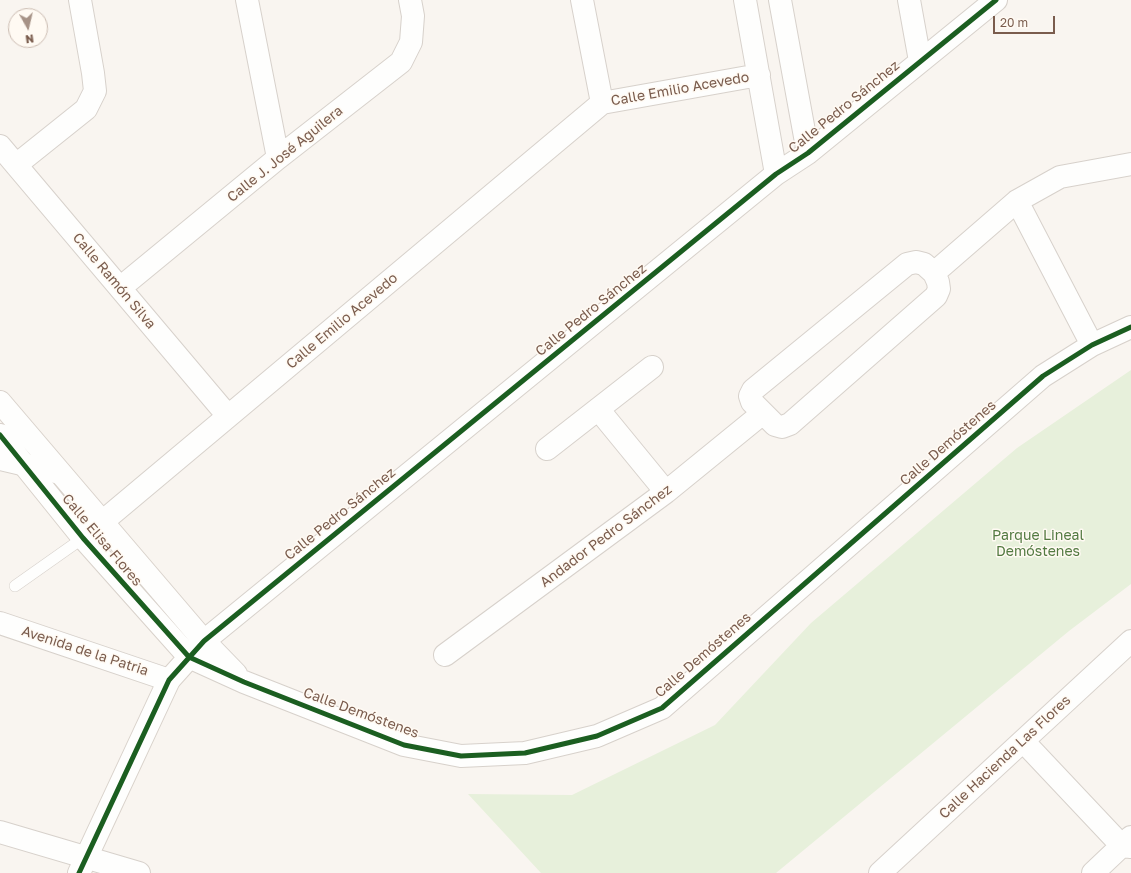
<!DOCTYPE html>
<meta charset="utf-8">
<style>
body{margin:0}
#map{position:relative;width:1131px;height:873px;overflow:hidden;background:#f9f5f0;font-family:"Golos Text",sans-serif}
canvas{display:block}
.north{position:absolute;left:8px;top:8px;width:40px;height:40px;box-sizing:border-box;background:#fffaf3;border:1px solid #cabbb1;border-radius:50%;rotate:172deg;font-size:11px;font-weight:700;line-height:16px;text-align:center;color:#7a5c4d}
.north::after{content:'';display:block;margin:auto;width:14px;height:18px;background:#a69286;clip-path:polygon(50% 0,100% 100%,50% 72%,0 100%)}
.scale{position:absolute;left:993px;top:16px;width:62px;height:18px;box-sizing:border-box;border:2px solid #7a5c4d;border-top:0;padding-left:5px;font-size:12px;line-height:14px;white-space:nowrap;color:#7a5c4d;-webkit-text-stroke:3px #fffaf3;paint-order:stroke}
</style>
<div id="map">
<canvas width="1131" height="873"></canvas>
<div class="north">N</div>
<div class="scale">20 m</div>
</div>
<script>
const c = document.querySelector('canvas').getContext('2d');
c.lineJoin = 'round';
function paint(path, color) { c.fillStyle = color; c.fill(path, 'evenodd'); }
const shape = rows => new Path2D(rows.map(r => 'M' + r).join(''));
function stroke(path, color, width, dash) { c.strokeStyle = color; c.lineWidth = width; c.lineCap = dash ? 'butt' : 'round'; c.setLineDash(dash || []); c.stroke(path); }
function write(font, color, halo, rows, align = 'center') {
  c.font = font + ' "Golos Text",sans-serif'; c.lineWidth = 3; c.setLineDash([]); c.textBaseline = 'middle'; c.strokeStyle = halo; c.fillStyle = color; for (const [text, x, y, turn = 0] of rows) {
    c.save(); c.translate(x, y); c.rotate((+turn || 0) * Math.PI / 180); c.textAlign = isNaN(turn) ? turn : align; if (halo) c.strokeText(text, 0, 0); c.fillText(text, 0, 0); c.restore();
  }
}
paint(shape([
 [1131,370,1131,584,1069,631,776,873,541,873,468,794,572,795,715,725,811,623,1017,448]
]), '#e7f0db');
const lane = shape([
 [15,586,83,538]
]);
const street = shape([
 [247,0,278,158],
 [582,0,602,103],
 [745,0,776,174],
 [780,0,808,153],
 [909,0,920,61],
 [0,146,228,416],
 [16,165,86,109,95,91,93,73,80,0],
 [1017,201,1092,345],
 [916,262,924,264,934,273,938,282,939,289,936,296,790,424,782,427,775,425,752,402,750,396,753,390,907,264,916,262],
 [934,273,1017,201,1060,177,1131,164],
 [120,288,278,158,401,62,411,42,413,16,410,0],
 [598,409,666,492],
 [547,449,652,367],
 [0,459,60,473],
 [83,538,602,103,759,75],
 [0,623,169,680],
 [445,655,666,492,763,413],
 [189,657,244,682,404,745,461,756,525,753,597,736,662,708,1043,376,1092,345,1131,327],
 [236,674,204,641,776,174,808,153,996,0],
 [1023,741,1122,846,1131,847],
 [0,832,139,873],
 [880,873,1131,641],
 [1093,873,1131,837]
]);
const secondary = shape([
 [0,402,204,641,169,680,79,873],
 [0,435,83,538,189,657]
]);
stroke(lane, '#d7d1cb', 12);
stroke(street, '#d7d1cb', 24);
stroke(secondary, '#d9d2cb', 24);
stroke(lane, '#fefefd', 11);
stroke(street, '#fefefd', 22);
stroke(secondary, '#fefefd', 22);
stroke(shape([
 [0,435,83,538,189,657,244,682,404,745,461,756,525,753,597,736,662,708,1043,376,1092,345,1131,327],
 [79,873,169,680,204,641,776,174,808,153,996,0]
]), '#1b5e20', 5);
write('14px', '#7a5c4d', '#fffaf3', [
 ["Calle Emilio Acevedo",680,89,-10],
 ["Calle Pedro Sánchez",844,107,-39],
 ["Calle J. José Aguilera",285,154,-39],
 ["Calle Ramón Silva",114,281,50],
 ["Calle Pedro Sánchez",591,310,-39],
 ["Calle Emilio Acevedo",342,321,-40],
 ["Calle Demóstenes",948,443,-41],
 ["Calle Pedro Sánchez",340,514,-39],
 ["Andador Pedro Sánchez",606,536,-37],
 ["Calle Elisa Flores",102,540,50],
 ["Avenida de la Patria",85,651,18],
 ["Calle Demóstenes",703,655,-41],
 ["Calle Demóstenes",361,713,20],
 ["Calle Hacienda Las Flores",1005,757,-43]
]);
write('14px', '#537a41', '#fffaf3', [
 ["Parque Lineal",1038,536],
 ["Demóstenes",1038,552]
]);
</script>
